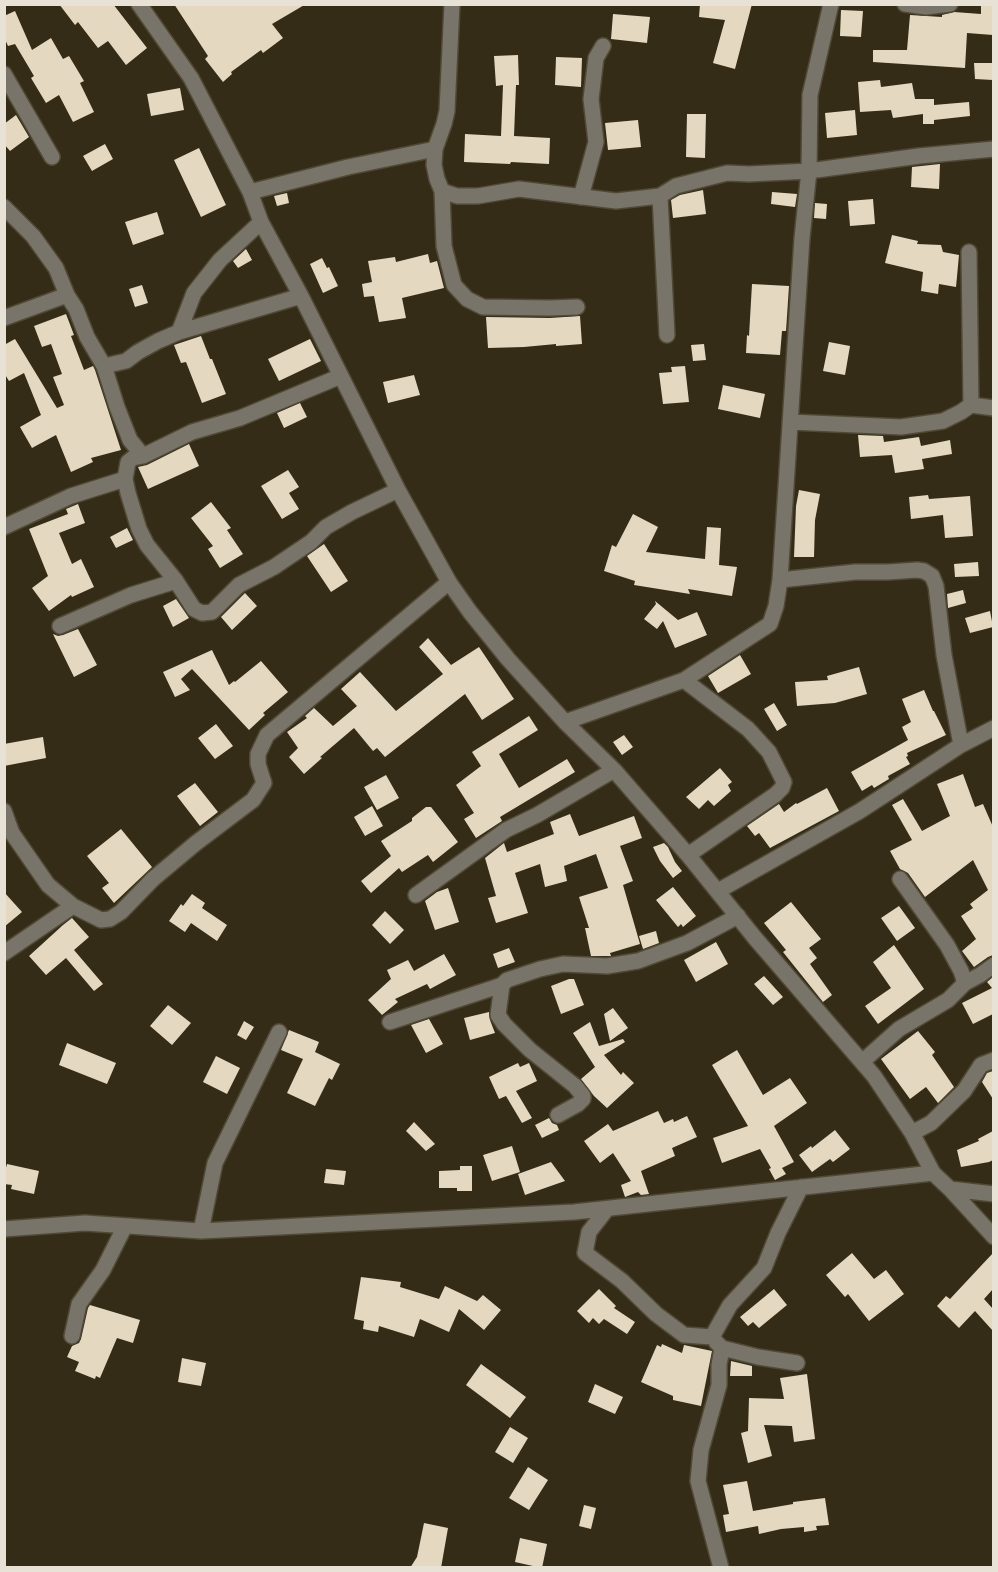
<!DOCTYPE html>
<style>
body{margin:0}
#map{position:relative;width:998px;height:1572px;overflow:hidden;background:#342c17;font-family:Jost,sans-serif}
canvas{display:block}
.frame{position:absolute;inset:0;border:6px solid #e7e2d5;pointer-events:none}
</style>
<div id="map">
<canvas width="998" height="1572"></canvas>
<div class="frame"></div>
</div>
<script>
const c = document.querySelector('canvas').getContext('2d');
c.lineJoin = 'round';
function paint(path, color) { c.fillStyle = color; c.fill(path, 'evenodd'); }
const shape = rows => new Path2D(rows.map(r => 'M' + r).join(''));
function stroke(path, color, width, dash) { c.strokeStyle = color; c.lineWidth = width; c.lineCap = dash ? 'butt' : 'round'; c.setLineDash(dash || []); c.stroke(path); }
paint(shape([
 [59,4,113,4,147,48,126,65,108,41,98,48,78,22,75,25],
 [174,4,306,4,272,24,283,38,263,53,261,50,231,72,232,74,223,82,205,59,208,56],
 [700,4,752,4,735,69,713,63,725,20,699,17],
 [981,5,993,5,993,35,967,33,965,68,873,62,873,50,907,50,910,15,942,17,942,15,954,12,981,14],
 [841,10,863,11,861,37,840,36],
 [15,11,32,50,51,38,63,59,69,56,84,81,80,83,94,112,73,122,59,95,46,103,31,78,34,76,15,44,8,46,4,37,4,16],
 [613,14,650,17,647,43,611,39],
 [518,55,519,85,516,85,514,136,550,138,549,164,511,162,510,164,464,162,465,134,501,136,503,85,496,86,494,56],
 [556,57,582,58,581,87,555,85],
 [974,63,993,63,993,80,975,79],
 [880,80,881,87,912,83,915,99,934,99,934,105,969,102,970,116,934,120,934,124,923,124,923,114,893,118,891,110,860,112,858,82],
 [180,88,184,110,151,116,147,94],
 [855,110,857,135,827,138,825,113],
 [687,114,706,114,705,158,686,157],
 [16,115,29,137,10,151,4,144,4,124],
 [638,120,641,147,608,150,605,123],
 [105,144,113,159,92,171,83,156],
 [199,148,226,205,201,217,174,160],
 [940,164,939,189,911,187,912,167],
 [703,190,706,214,673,218,671,200,680,195],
 [772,192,797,194,795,207,771,204],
 [287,193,289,203,277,206,274,196],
 [873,199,875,224,850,226,848,201],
 [815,203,827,204,826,219,814,218],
 [157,212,164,234,133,245,125,222],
 [892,235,918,241,917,244,941,245,943,252,959,255,956,287,939,284,938,294,921,291,923,272,885,263],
 [246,249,252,260,238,268,233,261],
 [428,254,430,263,437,261,444,288,402,298,406,318,379,322,374,296,364,297,362,284,372,282,368,261,395,257,396,262],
 [322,258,327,268,329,267,338,286,323,293,310,264],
 [752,284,789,286,786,331,782,331,780,355,746,353,747,335,749,336],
 [142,285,148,303,135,307,129,289],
 [66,314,74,335,71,336,84,370,93,366,95,370,121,450,91,458,93,462,71,472,56,435,32,448,20,427,41,415,24,373,9,381,4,373,4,345,15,339,57,408,64,405,53,377,62,374,51,344,42,347,34,326],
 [580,316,582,344,556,346,556,344,524,347,488,348,486,317,550,318],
 [201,336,210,359,212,359,226,394,202,403,186,362,181,363,174,345],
 [310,339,321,361,279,381,268,359],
 [829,342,850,346,845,375,823,371],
 [704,344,706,360,693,361,691,345],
 [685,366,689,402,663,404,659,373,672,372,671,367],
 [414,375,420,395,388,403,383,382],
 [723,385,765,394,760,418,718,409],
 [300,403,307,417,284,428,277,413],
 [858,435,883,436,884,442,919,437,921,446,950,440,952,454,922,459,924,469,895,473,892,455,860,457],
 [189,444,199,466,148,489,138,467,147,465],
 [288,470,299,487,289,493,299,509,282,519,261,486],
 [799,490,820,494,815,520,814,557,794,557,796,506],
 [928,495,929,499,970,496,973,536,945,538,943,515,911,519,909,497],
 [211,502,231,528,227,530,243,554,220,568,208,549,213,546,191,518],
 [78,504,85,523,59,533,72,564,81,559,94,587,72,597,71,595,49,611,32,588,48,576,29,529,68,514,66,509],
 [633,514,658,527,646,552,705,559,707,527,721,528,719,565,737,567,732,596,688,589,690,594,634,585,635,581,604,571,612,545,616,547],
 [127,528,133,540,116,548,110,537],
 [324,544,348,581,331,592,307,556],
 [978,562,979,576,955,577,954,564],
 [963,590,966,603,948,608,947,594],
 [245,593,257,606,232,630,221,617],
 [176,599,189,618,173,627,163,606],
 [655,601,678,620,697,612,707,635,675,648,663,621,657,629,644,619,656,604],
 [990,611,993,627,970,633,965,618],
 [78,629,97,665,74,677,53,634,58,636,63,635],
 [428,638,451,665,479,647,514,699,482,720,465,694,385,757,377,748,373,751,354,728,320,757,322,758,304,774,289,757,298,748,287,732,307,718,305,716,314,708,333,726,357,706,341,689,360,672,396,711,443,674,419,647],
 [212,650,229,685,234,681,235,682,261,661,288,692,263,713,265,715,249,730,192,669,181,679,190,690,175,697,163,672],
 [740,655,751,674,718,693,708,676],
 [859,667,867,694,835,703,797,706,795,682,828,680,827,676],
 [924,690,933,711,934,711,946,735,907,753,908,756,906,757,910,764,888,776,889,779,874,788,872,785,862,791,851,772,908,740,902,727,911,722,902,699],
 [774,703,787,725,777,731,764,709],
 [529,716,538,730,499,754,519,788,567,759,575,772,500,817,502,821,476,838,464,819,474,813,456,785,481,766,472,752],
 [216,724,233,746,215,759,198,738],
 [624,735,633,747,622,755,613,742],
 [43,737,46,758,4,766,4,744],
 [720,768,732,782,728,785,731,791,714,806,708,800,699,809,686,797],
 [963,774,975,807,983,804,993,827,993,955,988,957,974,967,962,951,976,939,961,916,973,908,970,904,988,890,973,860,925,897,908,873,900,869,890,851,912,840,892,805,903,799,922,831,950,816,937,784],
 [386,775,399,798,377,810,364,787],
 [195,783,218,812,200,826,177,796],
 [827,788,839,811,770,848,759,833,755,836,747,826,779,804,784,812,796,803,797,804],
 [372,806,383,826,365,836,354,817],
 [426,807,431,807,458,842,433,862,428,855,402,872,399,868,371,893,361,881,391,856,381,841,412,821,412,818],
 [570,814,579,836,634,816,642,838,620,846,633,881,623,885,640,944,610,953,611,956,591,956,585,928,589,928,579,897,608,888,596,854,564,866,567,881,545,887,540,864,515,873,528,913,496,923,488,898,496,896,485,858,504,843,507,852,554,834,550,822],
 [121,829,152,867,114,903,102,888,109,883,87,856],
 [664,843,668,847,675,862,682,871,673,878,660,861,653,847],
 [673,887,696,916,683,927,681,924,678,927,656,900],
 [448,888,459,922,435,930,425,901,437,892],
 [4,892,22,912,4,927],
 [192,894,205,903,202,908,227,925,217,941,191,923,185,932,169,921,181,904,183,906],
 [791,902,821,939,809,948,817,958,810,964,832,995,823,1002,783,952,786,950,764,923],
 [899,906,915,928,897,941,881,918],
 [385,911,404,930,390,944,372,925],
 [72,918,89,937,74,950,103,984,94,991,66,958,46,975,29,956,63,925],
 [656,931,659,943,643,949,639,936],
 [716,942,728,964,696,982,684,960],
 [894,945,924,989,878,1024,865,1006,891,988,873,962],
 [509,948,515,962,498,968,493,954],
 [444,954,456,975,430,989,427,984,395,999,398,1002,382,1015,368,1000,391,979,387,970,408,960,414,971],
 [764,976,783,997,773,1005,754,984],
 [993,977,993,1014,973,1024,962,1003,992,988,987,982],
 [569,979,574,979,584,1005,561,1014,551,986],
 [168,1005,191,1023,172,1045,150,1026],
 [613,1008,628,1028,610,1041,604,1014],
 [489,1012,490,1020,495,1033,470,1040,464,1018],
 [429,1019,443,1044,426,1053,411,1025],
 [244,1021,254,1027,246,1040,237,1035],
 [590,1022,599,1046,623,1039,625,1042,604,1055,621,1075,623,1072,634,1083,607,1108,594,1096,581,1079,595,1067,573,1033],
 [289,1030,319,1042,315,1052,340,1064,332,1080,329,1078,315,1106,287,1093,303,1059,281,1050],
 [918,1031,935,1052,932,1055,954,1087,938,1103,926,1087,910,1099,881,1059],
 [67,1043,116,1063,107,1084,59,1065],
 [737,1050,763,1095,790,1078,807,1103,774,1126,794,1162,782,1168,786,1174,775,1180,769,1169,771,1168,760,1149,722,1163,713,1138,748,1126,712,1065],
 [216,1056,240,1068,227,1094,203,1082],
 [518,1063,520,1067,529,1063,537,1081,516,1091,532,1118,522,1123,506,1096,499,1099,489,1077],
 [993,1071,993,1099,982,1082,987,1073],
 [658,1111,664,1123,673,1119,674,1122,687,1116,697,1137,672,1148,675,1156,641,1171,649,1194,641,1195,638,1192,625,1197,621,1185,631,1181,613,1153,600,1163,584,1141,608,1124,613,1131],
 [549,1118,552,1123,557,1125,559,1130,542,1138,535,1125],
 [414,1122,435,1144,426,1151,406,1131],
 [835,1130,850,1149,833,1162,830,1159,812,1172,799,1155,811,1146,812,1148],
 [993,1131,993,1160,989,1162,961,1167,957,1150,979,1141,978,1139],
 [512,1146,520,1172,492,1181,483,1155],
 [551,1162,565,1181,525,1195,518,1174],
 [7,1164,39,1171,34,1194,11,1189,12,1185,4,1184,4,1175],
 [460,1166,472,1166,472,1191,457,1191,457,1188,439,1188,439,1171,460,1170],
 [326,1169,346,1171,344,1185,324,1183],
 [852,1253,874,1279,886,1270,904,1294,869,1321,848,1294,845,1297,826,1275],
 [993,1253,993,1289,984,1299,993,1309,993,1331,975,1311,959,1328,937,1306,946,1296,950,1299],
 [361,1277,401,1282,400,1287,439,1299,445,1286,477,1301,483,1295,501,1310,484,1330,459,1309,449,1332,420,1319,414,1337,379,1326,378,1332,363,1329,364,1321,354,1319],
 [599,1289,616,1306,614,1308,635,1322,627,1334,604,1319,599,1324,593,1318,589,1323,577,1311],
 [774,1289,787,1305,759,1328,753,1322,748,1326,740,1317],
 [90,1305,140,1320,133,1343,117,1338,100,1378,96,1376,95,1379,75,1371,79,1362,67,1357,72,1346,79,1343,81,1339,88,1308],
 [662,1344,682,1353,684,1345,712,1351,701,1406,673,1400,673,1396,641,1382,657,1345,661,1347],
 [182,1358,206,1363,201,1386,178,1382],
 [731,1361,752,1366,752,1376,730,1376],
 [481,1364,526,1397,510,1418,466,1385],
 [807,1374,815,1439,794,1442,792,1426,764,1425,772,1456,748,1463,741,1433,748,1431,749,1398,784,1399,780,1378],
 [595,1384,623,1397,615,1414,588,1402],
 [510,1427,528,1438,513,1463,495,1452],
 [528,1467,548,1480,529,1510,509,1498],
 [747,1481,753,1511,793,1504,793,1502,825,1498,829,1525,816,1526,817,1530,804,1532,804,1527,781,1529,759,1534,758,1526,726,1532,723,1515,729,1514,723,1485],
 [584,1505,596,1508,591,1529,579,1526],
 [424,1523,448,1528,441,1568,410,1568,417,1557],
 [520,1538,547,1544,542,1568,515,1562]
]), '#e4d9c0');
const minor = shape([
 [139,4,191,78,250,192,261,222,301,296,398,490,449,582,470,612,508,659,565,722,614,770,688,855,755,938,874,1076,912,1133,933,1173,950,1189,994,1237],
 [452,4,447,111,444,124,435,149,434,165,437,179,442,191,444,246,454,285,467,299,483,307,550,308,577,307],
 [905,4,926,7,950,4],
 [4,74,52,157],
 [442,191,457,196,478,196,519,189,616,201,660,196,676,186,727,173,749,174,809,171,919,156,994,149],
 [250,192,348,167,435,149],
 [660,196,667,335],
 [581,197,596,142,591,99,596,58,603,46],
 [4,207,33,236,56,268,67,295],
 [969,252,971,405],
 [4,318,67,295,76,309,87,337,104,366,117,407,130,440,143,456,133,458,128,462,125,479,128,493,139,529,147,545,176,581],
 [179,332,194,293,220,260,261,222],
 [104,366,126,361,138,352,158,341,179,332,301,296],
 [790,422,901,427,943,421,961,412,971,405,994,408],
 [143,456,192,432,240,418,341,376],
 [4,527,71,496,125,479],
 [780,580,855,572,888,572,917,570,924,571,932,576,936,586,944,655,961,745],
 [60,626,131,595,176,581,194,609,202,613,212,612,239,585,274,567,311,542,326,527,352,512,398,490],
 [565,722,684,680],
 [4,811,12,833,48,885,73,906,4,953],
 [688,855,775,795,782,788,784,782,769,752,748,729,684,680,770,624,776,606,780,580,802,238,809,171,810,95,831,4],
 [900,879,947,945,961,971,965,983],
 [718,891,860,811,961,745,994,728],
 [416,895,506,830,537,815,614,770],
 [73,906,101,920,110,919,121,912,153,879,196,843,253,800,264,783,258,764,258,754,267,735,449,582],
 [390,1022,502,985],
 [862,1062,899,1029,948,1000,965,983,980,975,994,965],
 [558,1115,578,1104,583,1099,583,1096,575,1086,530,1050,504,1024,498,1015,502,985,507,980,540,969,563,964,607,966,638,961,687,943,738,916],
 [912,1133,931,1123,964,1091,981,1065,994,1060],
 [950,1189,994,1194],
 [607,1209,589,1232,585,1253,622,1281,656,1314,684,1335,712,1337,730,1305,764,1268,778,1233,801,1187],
 [4,1229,85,1223,201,1231,574,1212,933,1173],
 [201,1231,215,1163,279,1032],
 [72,1336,79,1304,103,1270,125,1226],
 [716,1342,722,1348,758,1357,797,1363],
 [721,1568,698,1481,701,1450,719,1385,719,1365,722,1348]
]);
stroke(minor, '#514935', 18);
stroke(minor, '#78746a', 15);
</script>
